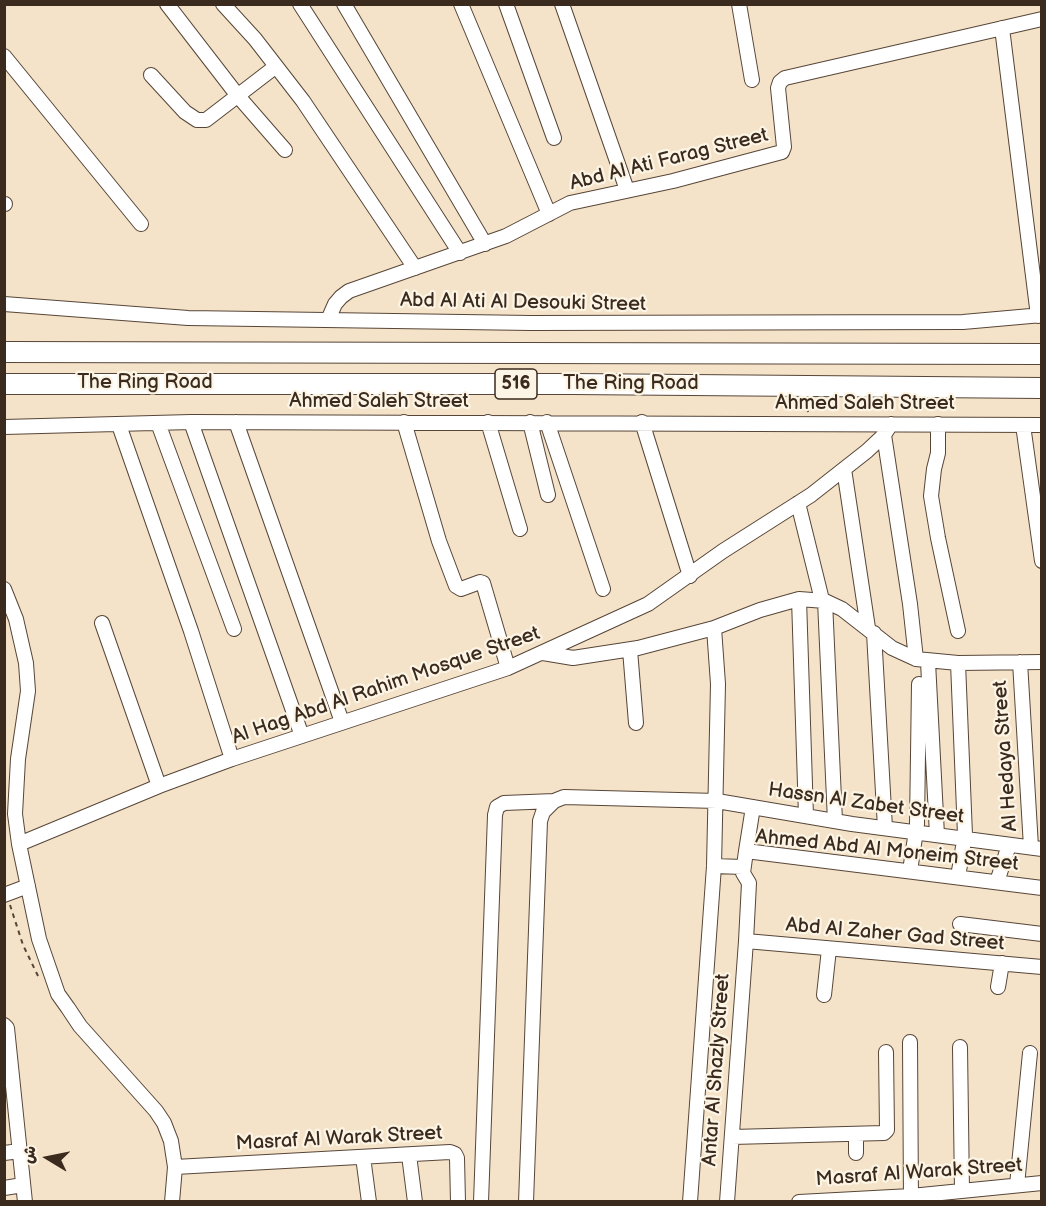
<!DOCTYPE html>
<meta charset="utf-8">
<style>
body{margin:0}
#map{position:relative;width:1046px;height:1206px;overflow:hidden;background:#f4e3c8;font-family:"Balsamiq Sans","Playpen Sans Arabic",sans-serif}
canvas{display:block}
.frame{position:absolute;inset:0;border:6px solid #3b2a1e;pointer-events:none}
.north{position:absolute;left:18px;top:1128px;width:60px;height:60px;-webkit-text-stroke:4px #fcf5e5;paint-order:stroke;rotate:280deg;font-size:16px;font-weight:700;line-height:24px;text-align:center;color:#3b2a1e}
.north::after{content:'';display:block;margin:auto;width:21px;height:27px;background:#3b2a1e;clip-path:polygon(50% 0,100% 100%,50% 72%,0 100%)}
</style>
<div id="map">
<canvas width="1046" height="1206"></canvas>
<div class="frame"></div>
<div class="north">ش</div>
</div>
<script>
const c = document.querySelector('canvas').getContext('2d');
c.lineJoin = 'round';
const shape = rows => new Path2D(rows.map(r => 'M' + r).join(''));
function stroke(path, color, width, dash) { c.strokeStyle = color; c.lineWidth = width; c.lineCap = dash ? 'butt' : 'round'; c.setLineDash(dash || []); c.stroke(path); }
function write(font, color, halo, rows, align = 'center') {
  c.font = font + ' "Balsamiq Sans",sans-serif'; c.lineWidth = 4.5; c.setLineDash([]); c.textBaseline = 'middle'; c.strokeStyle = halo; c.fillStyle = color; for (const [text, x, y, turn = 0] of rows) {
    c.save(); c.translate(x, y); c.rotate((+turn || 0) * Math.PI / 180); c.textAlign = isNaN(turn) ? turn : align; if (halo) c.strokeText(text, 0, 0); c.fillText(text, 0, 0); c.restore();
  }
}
const minor = shape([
 [167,4,238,96,285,150],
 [223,4,255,39,303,101,415,268],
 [300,4,460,253],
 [344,4,485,244],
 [461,4,549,214],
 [506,4,554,138],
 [562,4,627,190],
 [739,4,752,80],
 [1002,28,1038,316],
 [4,56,141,224],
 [151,75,185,112,197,120,206,120,275,67],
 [4,204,5,204],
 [4,304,188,318,531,323,963,322,1042,315],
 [328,320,335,304,341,297,349,291,506,236,570,203,673,181,782,152,784,147,778,88,780,82,785,78,1042,19],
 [191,422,302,736],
 [236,422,342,722],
 [404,422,439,541,456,586,461,589,480,582,483,583,508,668],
 [488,422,520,529],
 [530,422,548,495],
 [547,422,603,589],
 [642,422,690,576],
 [158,423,234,629],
 [938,424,938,453,934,469,931,496,938,538,958,631],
 [119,425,191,631,232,759],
 [1023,425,1042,561],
 [4,427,191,422,1042,425],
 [884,435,910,604,916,659],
 [844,469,868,628],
 [798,503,822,600],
 [4,589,16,619,26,663,28,691,18,759,15,814,19,844,39,939,58,994,68,1008,80,1026,156,1111,164,1123,171,1141,175,1167,172,1202],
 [799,599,806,816],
 [825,601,835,821],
 [102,623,159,786],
 [874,633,885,828],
 [630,650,636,723],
 [543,653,573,658,638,648,714,628,760,610,799,599,825,601,842,609,892,648,916,659,958,663,1042,662],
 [928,662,937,835],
 [1020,662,1031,847],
 [19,844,159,786,232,759,508,668,648,604,723,551,811,495,867,451,884,435,891,424],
 [746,851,753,807],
 [714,866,743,867],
 [910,871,917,824,919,684],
 [958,877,965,835,958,663],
 [997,882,1009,845],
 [4,895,28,886],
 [960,924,1042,934],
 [746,941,1042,967],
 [998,987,1002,963],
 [824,995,829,949],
 [4,1025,7,1028,25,1202],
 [910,1042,911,1202],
 [960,1047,962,1191],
 [856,1134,856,1153],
 [732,1137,884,1133,887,1130,886,1052],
 [4,1153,20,1151],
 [409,1155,415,1202],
 [363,1157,369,1202],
 [175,1167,450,1152,455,1154,457,1158,458,1202],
 [1017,1185,1030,1053],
 [4,1188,23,1185],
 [481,1202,495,815,497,807,504,803,554,801],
 [526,1202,540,821,543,812,554,801,564,797,717,801,852,824,1042,849],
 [690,1202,714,866,718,684,714,628],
 [727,1202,746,941,749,883,743,873,746,851,1042,888],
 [799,1202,911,1196,1042,1183]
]);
const highway = shape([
 [4,352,1042,354],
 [4,384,573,384,1042,388]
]);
stroke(minor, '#574638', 16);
stroke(highway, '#574638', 22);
stroke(shape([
 [805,400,808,412],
 [10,905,23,945,39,978]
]), '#574638', 2, [4.5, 4.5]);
stroke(minor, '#fff', 14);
stroke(highway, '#fff', 20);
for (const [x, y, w] of [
 [516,384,42]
]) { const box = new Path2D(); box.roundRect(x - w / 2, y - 15, w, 30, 4.5); c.fillStyle = '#fcf5e5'; c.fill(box); stroke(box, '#3b2a1e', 1.5); }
write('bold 18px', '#3b2a1e', null, [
 ["516",516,384]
]);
write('20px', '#3b2a1e', '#fcf5e5', [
 ["Abd Al Ati Farag Street",669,160,-14],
 ["Abd Al Ati Al Desouki Street",523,303,1],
 ["The Ring Road",145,383],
 ["The Ring Road",631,384],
 ["Ahmed Saleh Street",379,402],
 ["Ahmed Saleh Street",865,404],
 ["Al Hag Abd Al Rahim Mosque Street",386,686,-19],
 ["Al Hedaya Street",1006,756,-94],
 ["Hassn Al Zabet Street",866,804,8],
 ["Ahmed Abd Al Moneim Street",887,851,6],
 ["Abd Al Zaher Gad Street",895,935,5],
 ["Antar Al Shazly Street",717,1070,-86],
 ["Masraf Al Warak Street",339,1139,-3],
 ["Masraf Al Warak Street",919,1173,-4]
]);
</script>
